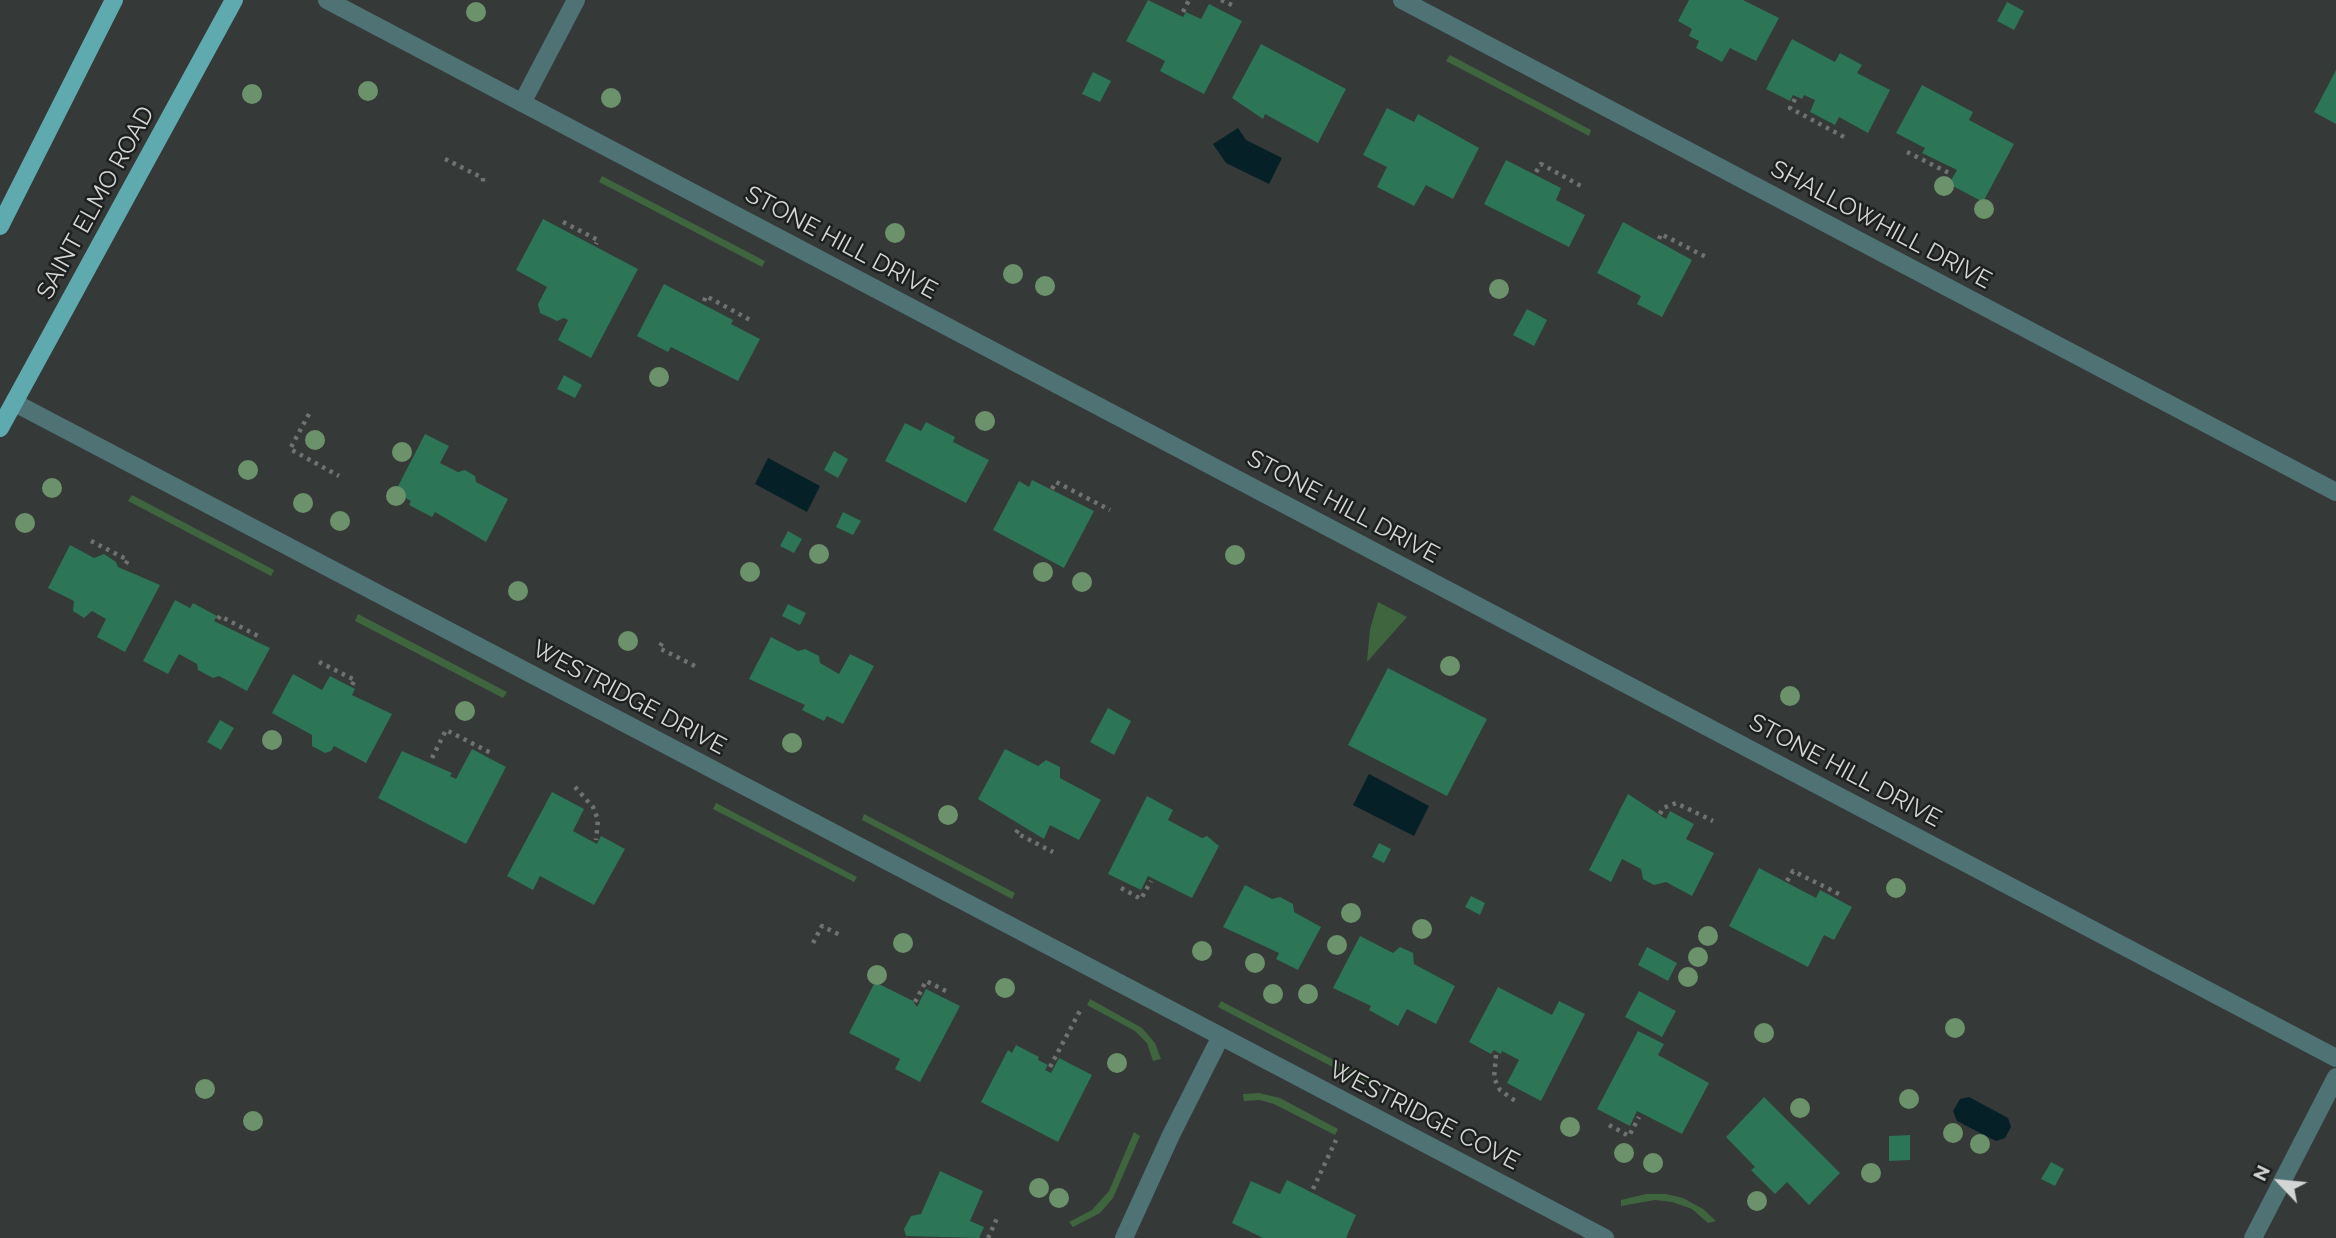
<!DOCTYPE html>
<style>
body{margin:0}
#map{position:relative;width:2336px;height:1238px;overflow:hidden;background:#353938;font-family:Raleway,sans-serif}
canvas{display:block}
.north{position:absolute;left:2245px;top:1147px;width:70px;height:70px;-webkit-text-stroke:5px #1e201f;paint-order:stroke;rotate:296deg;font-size:19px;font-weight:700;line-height:28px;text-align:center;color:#d4d6d5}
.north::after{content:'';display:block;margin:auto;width:24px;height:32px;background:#d4d6d5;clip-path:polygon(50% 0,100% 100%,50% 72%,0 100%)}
</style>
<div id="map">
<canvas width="2336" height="1238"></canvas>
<div class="north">N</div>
</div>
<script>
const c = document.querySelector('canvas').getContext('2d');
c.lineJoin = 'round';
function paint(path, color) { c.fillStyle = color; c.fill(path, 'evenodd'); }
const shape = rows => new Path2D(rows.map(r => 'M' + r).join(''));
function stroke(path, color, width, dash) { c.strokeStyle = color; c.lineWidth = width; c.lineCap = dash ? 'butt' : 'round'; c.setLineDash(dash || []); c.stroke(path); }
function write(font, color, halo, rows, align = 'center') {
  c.font = font + ' Raleway,sans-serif'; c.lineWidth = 5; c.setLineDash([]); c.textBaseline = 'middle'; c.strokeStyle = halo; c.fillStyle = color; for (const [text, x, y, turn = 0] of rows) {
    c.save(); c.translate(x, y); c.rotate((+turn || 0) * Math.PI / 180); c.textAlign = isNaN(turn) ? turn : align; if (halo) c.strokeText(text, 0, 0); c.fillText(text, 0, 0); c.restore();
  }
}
paint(shape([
 [1450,55,1591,130,1589,136,1446,61],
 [602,176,765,261,762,267,599,182],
 [132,495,274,570,271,576,128,501],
 [1378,602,1407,617,1367,662,1370,629],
 [358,614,507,692,503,698,355,621],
 [716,803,857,877,854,882,713,809],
 [864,814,1015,893,1012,899,862,820],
 [1090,999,1142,1028,1155,1043,1161,1059,1153,1061,1147,1043,1135,1031,1087,1005],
 [1221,1001,1370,1079,1367,1085,1218,1007],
 [1259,1093,1280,1098,1338,1129,1335,1135,1274,1104,1260,1100,1244,1101,1243,1094],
 [1134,1132,1140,1136,1113,1198,1100,1213,1073,1227,1069,1222,1092,1210,1109,1191],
 [1646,1194,1666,1194,1683,1198,1703,1209,1716,1221,1708,1223,1692,1209,1672,1202,1655,1200,1621,1206,1621,1200]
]), '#3f653e');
paint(shape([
 [1238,128,1246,140,1282,158,1269,184,1226,163,1213,144],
 [768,458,820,486,807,512,755,484],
 [1369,774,1429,806,1414,836,1353,805],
 [1969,1097,2008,1118,2011,1127,2005,1138,1996,1141,1957,1121,1953,1111,1960,1099]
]), '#052027');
paint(shape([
 [1148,0,1183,17,1186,12,1201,19,1209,4,1242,21,1204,94,1160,71,1165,61,1126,41],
 [1689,0,1743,0,1779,18,1756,61,1730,48,1722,62,1696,48,1699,41,1689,36,1692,29,1678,21],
 [2007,2,2024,11,2014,30,1997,21],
 [1792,39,1835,62,1840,53,1862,65,1857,73,1890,90,1868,133,1839,117,1835,125,1810,112,1815,100,1804,95,1802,99,1793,95,1790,101,1766,89],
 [1261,44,1346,89,1318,143,1265,114,1263,119,1232,98],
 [2336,70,2336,124,2314,112],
 [1093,72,1111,81,1100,102,1082,94],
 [1922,85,1973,112,1969,120,2014,144,1983,202,1949,184,1957,170,1922,153,1925,148,1896,133],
 [1387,108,1414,122,1418,114,1479,148,1453,199,1426,185,1414,206,1377,187,1387,167,1363,155],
 [1506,160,1561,188,1556,200,1585,215,1569,247,1484,204],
 [543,219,638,269,591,358,558,340,568,320,564,318,557,321,540,313,538,304,547,287,516,270],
 [1623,222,1692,260,1662,317,1637,304,1641,296,1597,273],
 [664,284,733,320,731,324,760,339,738,381,671,347,668,352,637,336],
 [1527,309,1547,320,1534,346,1513,335],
 [564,375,582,385,575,398,557,389],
 [926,422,955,437,953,442,989,460,966,503,885,461,905,423,921,431],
 [425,434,449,446,440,463,458,472,465,470,475,476,476,482,508,499,486,542,435,512,432,517,409,505,411,501,395,492],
 [834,451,848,459,838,478,824,470],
 [1032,480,1094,511,1064,568,993,530,1019,481,1029,487],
 [843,512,861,521,853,535,836,527],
 [788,531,802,539,794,553,780,546],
 [70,545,94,558,104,554,116,562,118,567,160,585,125,652,97,637,106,619,92,611,84,618,73,611,74,601,48,588],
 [175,600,190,608,193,603,217,616,214,621,270,648,247,691,219,676,213,678,198,670,197,664,179,654,168,674,143,661],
 [788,604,806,613,800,625,782,616],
 [771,637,798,651,805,649,819,656,820,663,839,674,850,654,874,666,843,724,827,716,824,721,802,710,805,705,749,679],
 [1388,668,1487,719,1447,796,1348,745],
 [293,674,322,690,330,676,355,689,352,695,392,714,366,763,334,746,331,751,325,753,312,746,312,735,272,713],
 [1108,708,1131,721,1114,755,1090,742],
 [220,720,234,728,221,750,207,742],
 [472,749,506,767,466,844,378,798,402,751,452,773,450,776,456,779],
 [1005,749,1038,766,1046,760,1060,767,1060,778,1101,800,1079,840,1050,825,1044,839,978,799],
 [552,792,584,809,573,831,597,844,601,836,625,849,594,905,540,876,533,890,507,876],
 [1628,794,1666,819,1670,811,1694,824,1686,839,1714,853,1692,896,1666,882,1654,885,1643,879,1641,869,1622,859,1611,882,1589,870],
 [1147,796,1173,810,1168,820,1202,838,1207,836,1219,846,1192,898,1148,876,1141,890,1108,874],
 [1379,843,1391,849,1384,863,1372,857],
 [1759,868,1816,898,1820,890,1852,907,1834,940,1824,935,1808,967,1729,926],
 [1245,885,1272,899,1280,897,1293,904,1294,912,1321,927,1298,970,1276,959,1279,953,1223,927],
 [1471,896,1485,903,1480,915,1465,907],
 [1360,936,1393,953,1400,947,1413,953,1414,964,1455,986,1436,1024,1407,1009,1398,1026,1369,1010,1371,1006,1333,988],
 [1647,947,1677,963,1668,981,1638,965],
 [875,982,913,1001,917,1007,926,989,960,1006,920,1082,895,1069,900,1059,849,1033],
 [1498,987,1552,1015,1559,1001,1585,1014,1541,1101,1507,1083,1519,1060,1502,1051,1501,1054,1494,1050,1491,1054,1469,1042],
 [1639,991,1676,1011,1662,1037,1625,1017],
 [1638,1031,1664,1044,1658,1055,1709,1083,1682,1134,1637,1111,1630,1126,1597,1109],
 [1016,1045,1039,1057,1038,1060,1048,1065,1045,1070,1051,1073,1059,1058,1092,1075,1058,1142,981,1102,1008,1050,1012,1053],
 [1764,1097,1840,1173,1809,1205,1787,1182,1775,1194,1751,1170,1755,1167,1726,1137],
 [1910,1135,1910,1160,1889,1161,1889,1136],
 [2051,1162,2064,1169,2055,1186,2041,1179],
 [940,1171,983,1191,970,1221,984,1227,979,1238,906,1236,904,1229,911,1216,921,1214],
 [1287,1180,1356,1215,1346,1238,1263,1238,1232,1223,1251,1181,1280,1194]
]), '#2c7556');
stroke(shape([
 [1221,0,1232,5],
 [1183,12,1189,0],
 [1795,99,1790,108,1846,138],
 [1907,152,1949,173],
 [445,159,483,178,483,183],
 [1536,172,1541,164,1581,186],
 [563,222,598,240,596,244],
 [1659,239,1661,234,1708,258],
 [704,301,706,296,752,321],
 [309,414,290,449,339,476],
 [1052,489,1056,482,1110,510],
 [91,541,128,560,124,567],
 [218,619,220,616,258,636],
 [662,643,659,648,697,667],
 [319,662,355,680,352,685],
 [432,758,446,730,493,754],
 [575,787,593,807,598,820,596,840],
 [1660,814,1663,808,1676,803,1713,821],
 [1018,830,1016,833,1053,852],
 [1787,881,1793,871,1841,895],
 [1121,888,1141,899,1151,881],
 [813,943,822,926,842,936],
 [915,1002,926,981,948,992],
 [1496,1055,1494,1078,1500,1090,1518,1103],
 [1050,1067,1082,1007],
 [1609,1125,1629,1136,1639,1117],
 [1313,1189,1336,1140],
 [988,1238,998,1216]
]), '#6f7271', 4.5, [3.5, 5]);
stroke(shape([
 [327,0,2336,1058],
 [1402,0,2336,492],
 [522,103,576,0],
 [15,403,1605,1238],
 [1124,1238,1171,1135,1220,1038],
 [2253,1238,2336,1077]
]), '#4f7274', 18);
stroke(shape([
 [0,226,114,0],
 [0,428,234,0]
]), '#5faaaf', 18);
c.fillStyle = '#6b926a';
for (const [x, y] of [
 [476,12],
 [368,91],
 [252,94],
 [611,98],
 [1944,186],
 [1984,209],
 [895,233],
 [1013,274],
 [1045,286],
 [1499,289],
 [659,377],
 [985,421],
 [315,440],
 [402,452],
 [248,470],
 [52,488],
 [396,496],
 [303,503],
 [340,521],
 [25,523],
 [819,554],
 [1235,555],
 [750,572],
 [1043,572],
 [1082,582],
 [518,591],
 [628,641],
 [1450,666],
 [1790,696],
 [465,711],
 [272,740],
 [792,743],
 [948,815],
 [1896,888],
 [1351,913],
 [1422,929],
 [1708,936],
 [903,943],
 [1337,945],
 [1202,951],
 [1698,957],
 [1255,963],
 [877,975],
 [1688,977],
 [1005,988],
 [1273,994],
 [1308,994],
 [1955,1028],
 [1764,1033],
 [1117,1063],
 [205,1089],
 [1909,1099],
 [1800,1108],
 [253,1121],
 [1570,1127],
 [1953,1133],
 [1980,1144],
 [1624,1153],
 [1653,1163],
 [1871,1173],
 [1039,1188],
 [1059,1198],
 [1757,1201]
]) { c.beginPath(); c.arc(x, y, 10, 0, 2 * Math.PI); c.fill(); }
write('24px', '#d4d6d5', '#1e201f', [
 ["SAINT ELMO ROAD",96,203,-61],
 ["SHALLOWHILL DRIVE",1881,225,28],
 ["STONE HILL DRIVE",841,243,28],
 ["STONE HILL DRIVE",1343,507,28],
 ["WESTRIDGE DRIVE",629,698,28],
 ["STONE HILL DRIVE",1845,771,28],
 ["WESTRIDGE COVE",1424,1116,27]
]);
</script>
